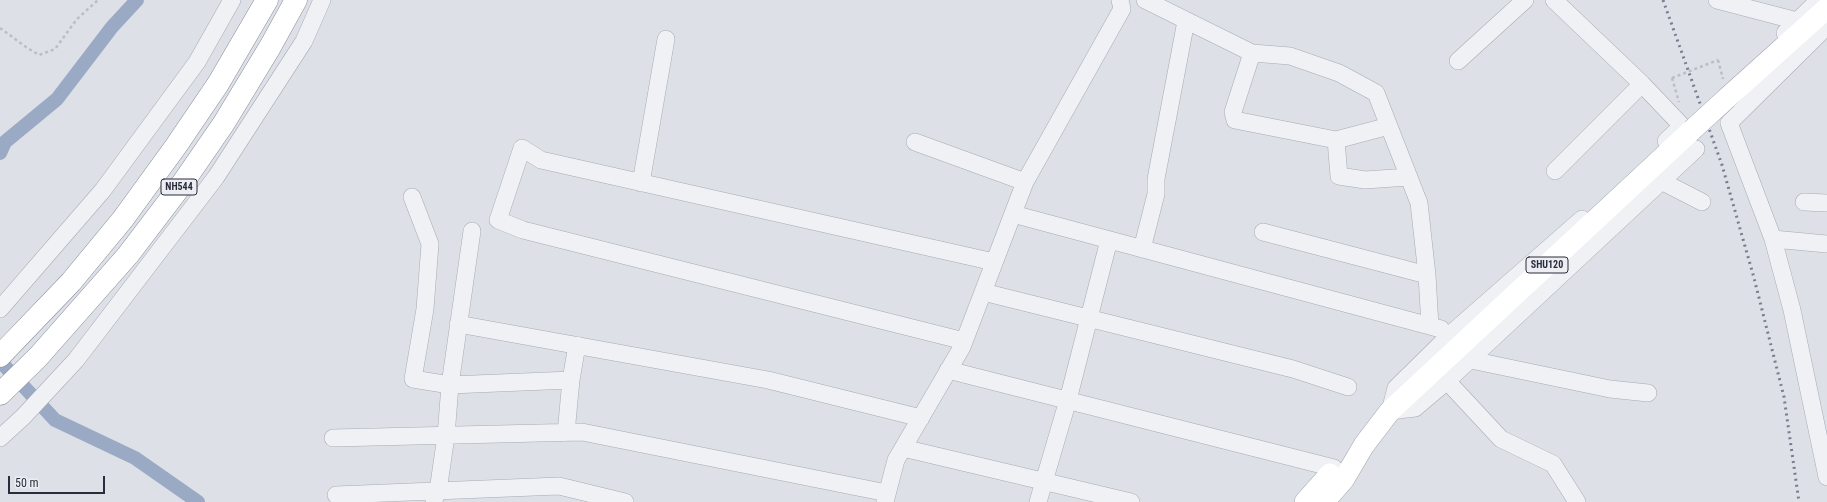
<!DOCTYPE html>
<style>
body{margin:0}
#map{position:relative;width:1827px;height:502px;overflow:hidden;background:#dde0e6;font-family:"Roboto Condensed",sans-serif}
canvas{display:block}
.scale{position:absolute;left:8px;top:476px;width:97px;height:18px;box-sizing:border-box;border:2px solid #282d3b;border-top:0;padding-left:5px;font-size:12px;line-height:14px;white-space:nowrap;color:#282d3b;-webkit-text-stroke:3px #eceef4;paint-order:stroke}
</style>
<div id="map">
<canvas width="1827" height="502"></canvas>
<div class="scale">50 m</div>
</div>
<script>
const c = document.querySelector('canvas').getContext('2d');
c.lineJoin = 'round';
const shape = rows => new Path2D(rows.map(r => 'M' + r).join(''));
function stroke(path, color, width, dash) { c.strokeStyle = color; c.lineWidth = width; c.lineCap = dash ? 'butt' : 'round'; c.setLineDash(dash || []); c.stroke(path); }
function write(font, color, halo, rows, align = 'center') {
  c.font = font + ' "Roboto Condensed",sans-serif'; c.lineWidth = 4; c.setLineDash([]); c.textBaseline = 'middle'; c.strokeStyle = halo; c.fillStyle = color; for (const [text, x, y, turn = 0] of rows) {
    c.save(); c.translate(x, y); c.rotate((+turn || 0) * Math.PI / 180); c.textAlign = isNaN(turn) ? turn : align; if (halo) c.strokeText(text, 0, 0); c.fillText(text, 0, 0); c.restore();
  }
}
stroke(shape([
 [0,153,5,142,57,99,112,27,137,0],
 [0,361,55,420,135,458,198,502]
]), '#9aa9c4', 14);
const minor = shape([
 [1145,0,1252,53,1290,56,1339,73,1376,93,1419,203,1427,275,1430,326],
 [1554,0,1642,84,1682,126,1666,141],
 [1717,0,1797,21],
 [1827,26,1729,123,1773,239,1792,310,1827,477],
 [1785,33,1819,0],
 [1252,53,1233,112,1235,120,1336,140],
 [1458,61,1525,0],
 [1389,126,1336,140,1339,176,1365,180,1409,177],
 [915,142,1025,182],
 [1555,171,1642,84],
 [1661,181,1702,202],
 [641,183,666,39],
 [412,197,430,244,425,309,413,379,450,385,472,231],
 [1804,202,1827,203],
 [1013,214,1441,329],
 [1582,219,1453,332,1396,388,1390,411,1415,408,1447,381,1696,149],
 [1263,232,1427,275],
 [1773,239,1827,244],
 [1142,249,1156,194,1156,179,1186,21],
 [983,292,1293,369,1348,387],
 [0,309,103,190,197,62,232,0],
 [458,324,768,380,921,418],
 [964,341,523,230,498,220,522,148,541,160,994,262],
 [1471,360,1610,389,1648,393],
 [948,370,1334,468],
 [1447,381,1501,439,1553,464,1577,502],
 [566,433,571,380],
 [0,438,23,417,76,360,216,177,304,41,322,0],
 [333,438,582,432,887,493],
 [903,448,1131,502],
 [336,495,559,486,625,502],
 [434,500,438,491,446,436,450,385,571,380,577,345],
 [885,502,896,460,962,347,1025,182,1122,9,1120,0],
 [1038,502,1068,400,1109,240]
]);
const major = shape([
 [1727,98,1827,8],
 [1305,502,1330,474],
 [1324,502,1344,479,1364,445,1390,411,1692,130]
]);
const highway = shape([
 [0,356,71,282,123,219,176,146,218,84,267,0],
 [0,394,38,357,128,255,182,184,224,123,270,47,296,0]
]);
stroke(minor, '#a7aab3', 18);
stroke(major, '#9da3b1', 22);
stroke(highway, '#868c9b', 23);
stroke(shape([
 [0,28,26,47,39,55,55,49,77,19,98,0],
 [1718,60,1723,79],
 [1672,78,1679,102]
]), '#bbbec5', 2.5, [3, 3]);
stroke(minor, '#eff1f5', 17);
stroke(major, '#fff', 21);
stroke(highway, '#fff', 22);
stroke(shape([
 [1663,0,1722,165,1754,278,1784,397,1799,502]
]), '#787e8e', 3, [2, 4]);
const majorBridge = shape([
 [1692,130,1727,98]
]);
stroke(majorBridge, '#9da3b1', 22, []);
stroke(shape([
 [1672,78,1718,60]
]), '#bbbec5', 2.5, [3, 3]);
stroke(majorBridge, '#fff', 21);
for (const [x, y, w] of [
 [179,187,36],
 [1547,265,42]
]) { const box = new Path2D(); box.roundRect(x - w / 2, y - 8, w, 16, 3); c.fillStyle = '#eceef4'; c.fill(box); stroke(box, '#282d3b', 1); }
write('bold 10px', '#282d3b', null, [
 ["NH544",179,187],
 ["SHU120",1547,265]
]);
</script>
